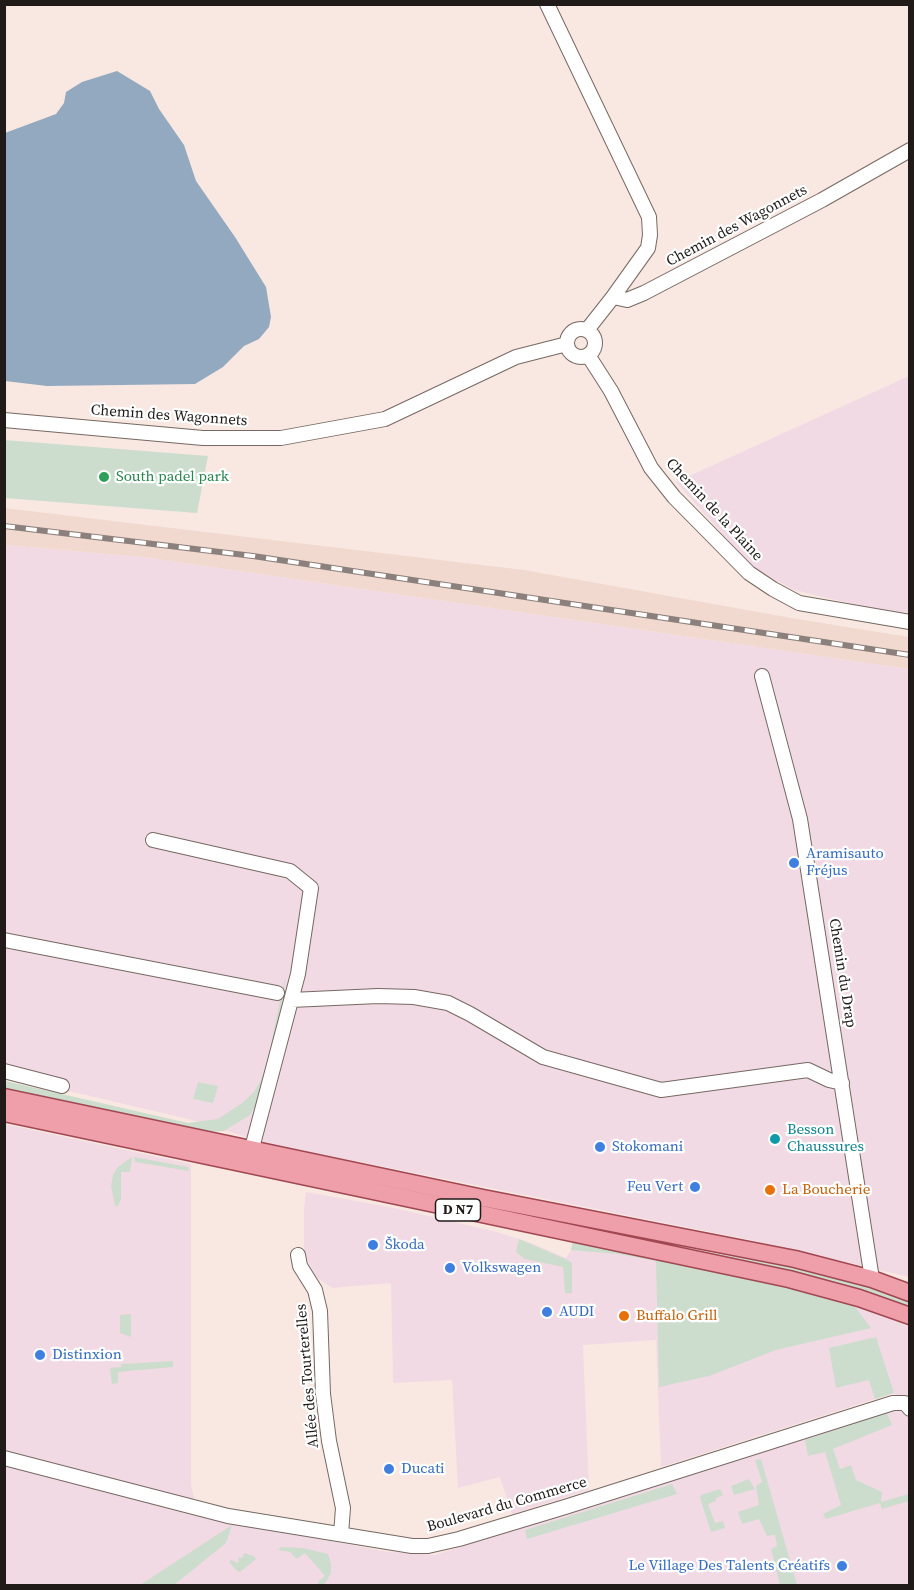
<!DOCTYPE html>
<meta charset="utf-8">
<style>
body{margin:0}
#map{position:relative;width:914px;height:1590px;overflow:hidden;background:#f8e8e1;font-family:"Source Serif 4",serif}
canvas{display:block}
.frame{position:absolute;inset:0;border:6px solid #201b19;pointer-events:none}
</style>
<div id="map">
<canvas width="914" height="1590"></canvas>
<div class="frame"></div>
</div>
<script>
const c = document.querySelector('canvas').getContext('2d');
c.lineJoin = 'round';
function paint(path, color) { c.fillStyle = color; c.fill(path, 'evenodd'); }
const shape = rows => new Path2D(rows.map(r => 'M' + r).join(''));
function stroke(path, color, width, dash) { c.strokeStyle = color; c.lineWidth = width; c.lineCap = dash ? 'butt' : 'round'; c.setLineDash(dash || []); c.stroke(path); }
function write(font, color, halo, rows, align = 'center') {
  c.font = font + ' "Source Serif 4",serif'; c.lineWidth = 4.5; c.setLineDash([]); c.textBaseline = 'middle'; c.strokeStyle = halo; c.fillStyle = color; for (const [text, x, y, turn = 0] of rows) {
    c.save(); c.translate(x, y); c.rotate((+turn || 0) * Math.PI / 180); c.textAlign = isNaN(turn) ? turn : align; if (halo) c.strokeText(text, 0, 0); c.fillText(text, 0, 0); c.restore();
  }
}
paint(shape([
 [909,376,909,613,878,610,794,590,752,567,676,482],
 [5,545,144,557,909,669,909,1277,746,1239,265,1143,192,1120,5,1076],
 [5,1124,191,1164,191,1484,198,1516,389,1552,435,1555,898,1409,894,1393,661,1467,656,1340,583,1345,589,1490,512,1514,500,1477,458,1488,452,1380,393,1383,391,1283,332,1288,316,1277,304,1255,304,1209,306,1192,390,1207,497,1232,531,1243,566,1258,571,1250,573,1241,852,1303,909,1327,909,1585,5,1586]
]), '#f2dae5');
paint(shape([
 [4,508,524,570,797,619,909,637,909,669,144,557,5,545]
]), '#f1d9cf');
paint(shape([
 [4,440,208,456,197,513,5,498],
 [285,977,284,994,264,1090,250,1115,224,1131,206,1132,5,1088,5,1081,188,1123,218,1119,242,1103,254,1092,261,1080,267,1063],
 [198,1082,218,1086,213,1103,193,1099],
 [132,1157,130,1172,121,1172,121,1199,118,1206,115,1206,111,1186,113,1175,118,1167],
 [134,1157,188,1167,189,1171,135,1162],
 [519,1239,570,1261,572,1263,572,1293,565,1293,563,1267,525,1259,516,1252],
 [573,1241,735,1272,852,1303,871,1328,776,1350,709,1376,659,1387,656,1261,618,1254,571,1250],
 [697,1250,829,1274,909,1300,909,1308,834,1281],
 [131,1314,131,1337,120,1333,120,1315],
 [876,1337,894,1393,875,1399,869,1380,836,1388,829,1348],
 [173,1361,173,1367,118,1372,118,1383,112,1384,110,1368,121,1367,121,1364],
 [887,1413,892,1425,833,1449,840,1469,851,1465,856,1480,882,1492,881,1502,909,1494,909,1501,882,1509,880,1503,826,1519,823,1514,841,1505,825,1452,808,1456,805,1440],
 [761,1459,797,1585,780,1585,771,1549,777,1546,775,1535,767,1536,759,1519,742,1524,738,1512,759,1505,756,1486,762,1482,755,1460],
 [749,1479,755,1489,734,1495,731,1486],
 [672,1484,677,1494,527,1539,525,1530],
 [720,1489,723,1495,716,1498,716,1501,708,1504,715,1523,723,1521,725,1528,711,1532,700,1498,701,1495],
 [232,1525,226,1543,174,1585,140,1585],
 [281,1547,303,1548,328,1554,331,1564,331,1573,324,1585,319,1585,318,1582,325,1576,305,1553,297,1559,290,1552,278,1550],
 [244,1553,254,1556,256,1559,240,1572,237,1571,229,1562,231,1560,238,1563,239,1557,242,1558]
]), '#ccddce');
paint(shape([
 [117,71,150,91,159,109,184,145,196,181,235,237,266,287,271,317,269,327,259,339,244,346,223,367,195,384,47,386,5,381,5,133,56,114,64,103,66,92,82,82]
]), '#93a9bf');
const minor = shape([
 [547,4,649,217,650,235,648,248,613,297],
 '567 343a14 14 0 1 1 28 0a14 14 0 1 1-28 0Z',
 [587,330,613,297,627,300,644,293,822,200,910,150],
 [588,355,611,391,651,468,674,497,749,573,773,589,799,603,910,622],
 [4,420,203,438,281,438,385,419,516,357,567,344],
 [762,676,800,819,872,1279],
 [153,840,290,871,311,888,298,974,252,1148],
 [4,940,277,993],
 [291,1000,378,996,414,997,448,1003,470,1014,543,1057,661,1090,808,1070,829,1080,842,1083],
 [4,1071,62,1086],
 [298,1255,300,1266,315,1290,320,1311,323,1394,329,1441,343,1508,341,1534],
 [4,1458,228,1516,412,1546,428,1546,459,1539,565,1507,893,1403,905,1403,910,1409]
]);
const major = shape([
 [4,1097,483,1198,795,1259,872,1279,910,1293],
 [4,1113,789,1279,859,1298,910,1316]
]);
stroke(minor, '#766862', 16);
stroke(major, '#a04752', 19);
stroke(minor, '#fff', 14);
stroke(major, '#ef9fa9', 16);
const rail = shape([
 [4,526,253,556,910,655]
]);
stroke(rail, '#8b807c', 6);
stroke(rail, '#fff', 4, [11]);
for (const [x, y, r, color] of [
 [104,477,6,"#2e9e5b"],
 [794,863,6,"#3f7fe0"],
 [775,1139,6,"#0f9aa8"],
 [600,1147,6,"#3f7fe0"],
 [695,1187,6,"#3f7fe0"],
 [770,1190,6,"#e8710a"],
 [373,1245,6,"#3f7fe0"],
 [450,1268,6,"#3f7fe0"],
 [547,1312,6,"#3f7fe0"],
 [624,1316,6,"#e8710a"],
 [40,1355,6,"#3f7fe0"],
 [389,1469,6,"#3f7fe0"],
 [842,1566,6,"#3f7fe0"]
]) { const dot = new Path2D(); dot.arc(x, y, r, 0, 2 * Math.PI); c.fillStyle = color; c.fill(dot); stroke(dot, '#fff', 2); }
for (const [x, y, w] of [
 [458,1210,45]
]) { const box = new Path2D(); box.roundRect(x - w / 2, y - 11, w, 22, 4.5); c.fillStyle = '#fff'; c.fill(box); stroke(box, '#201b19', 1.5); }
write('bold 14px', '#201b19', null, [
 ["D N7",458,1210]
]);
write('15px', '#201b19', '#fff', [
 ["Chemin des Wagonnets",737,226,-28],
 ["Chemin des Wagonnets",169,416,4],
 ["Chemin de la Plaine",714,510,47],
 ["Chemin du Drap",842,973,81],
 ["Allée des Tourterelles",308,1376,-95],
 ["Boulevard du Commerce",507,1505,-16]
]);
write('15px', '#27864d', '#fff', [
 ["South padel park",116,477]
], 'left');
write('15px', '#366cbe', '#fff', [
 ["Aramisauto",806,854],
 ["Fréjus",806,871],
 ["Stokomani",612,1147],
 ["Feu Vert",683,1187,"right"],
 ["Škoda",385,1245],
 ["Volkswagen",462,1268],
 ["AUDI",559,1312],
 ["Distinxion",52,1355],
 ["Ducati",401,1469],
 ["Le Village Des Talents Créatifs",830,1566,"right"]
], 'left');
write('15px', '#0d838f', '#fff', [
 ["Besson",787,1130],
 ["Chaussures",787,1147]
], 'left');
write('15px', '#c56008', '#fff', [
 ["La Boucherie",782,1190],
 ["Buffalo Grill",636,1316]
], 'left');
</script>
